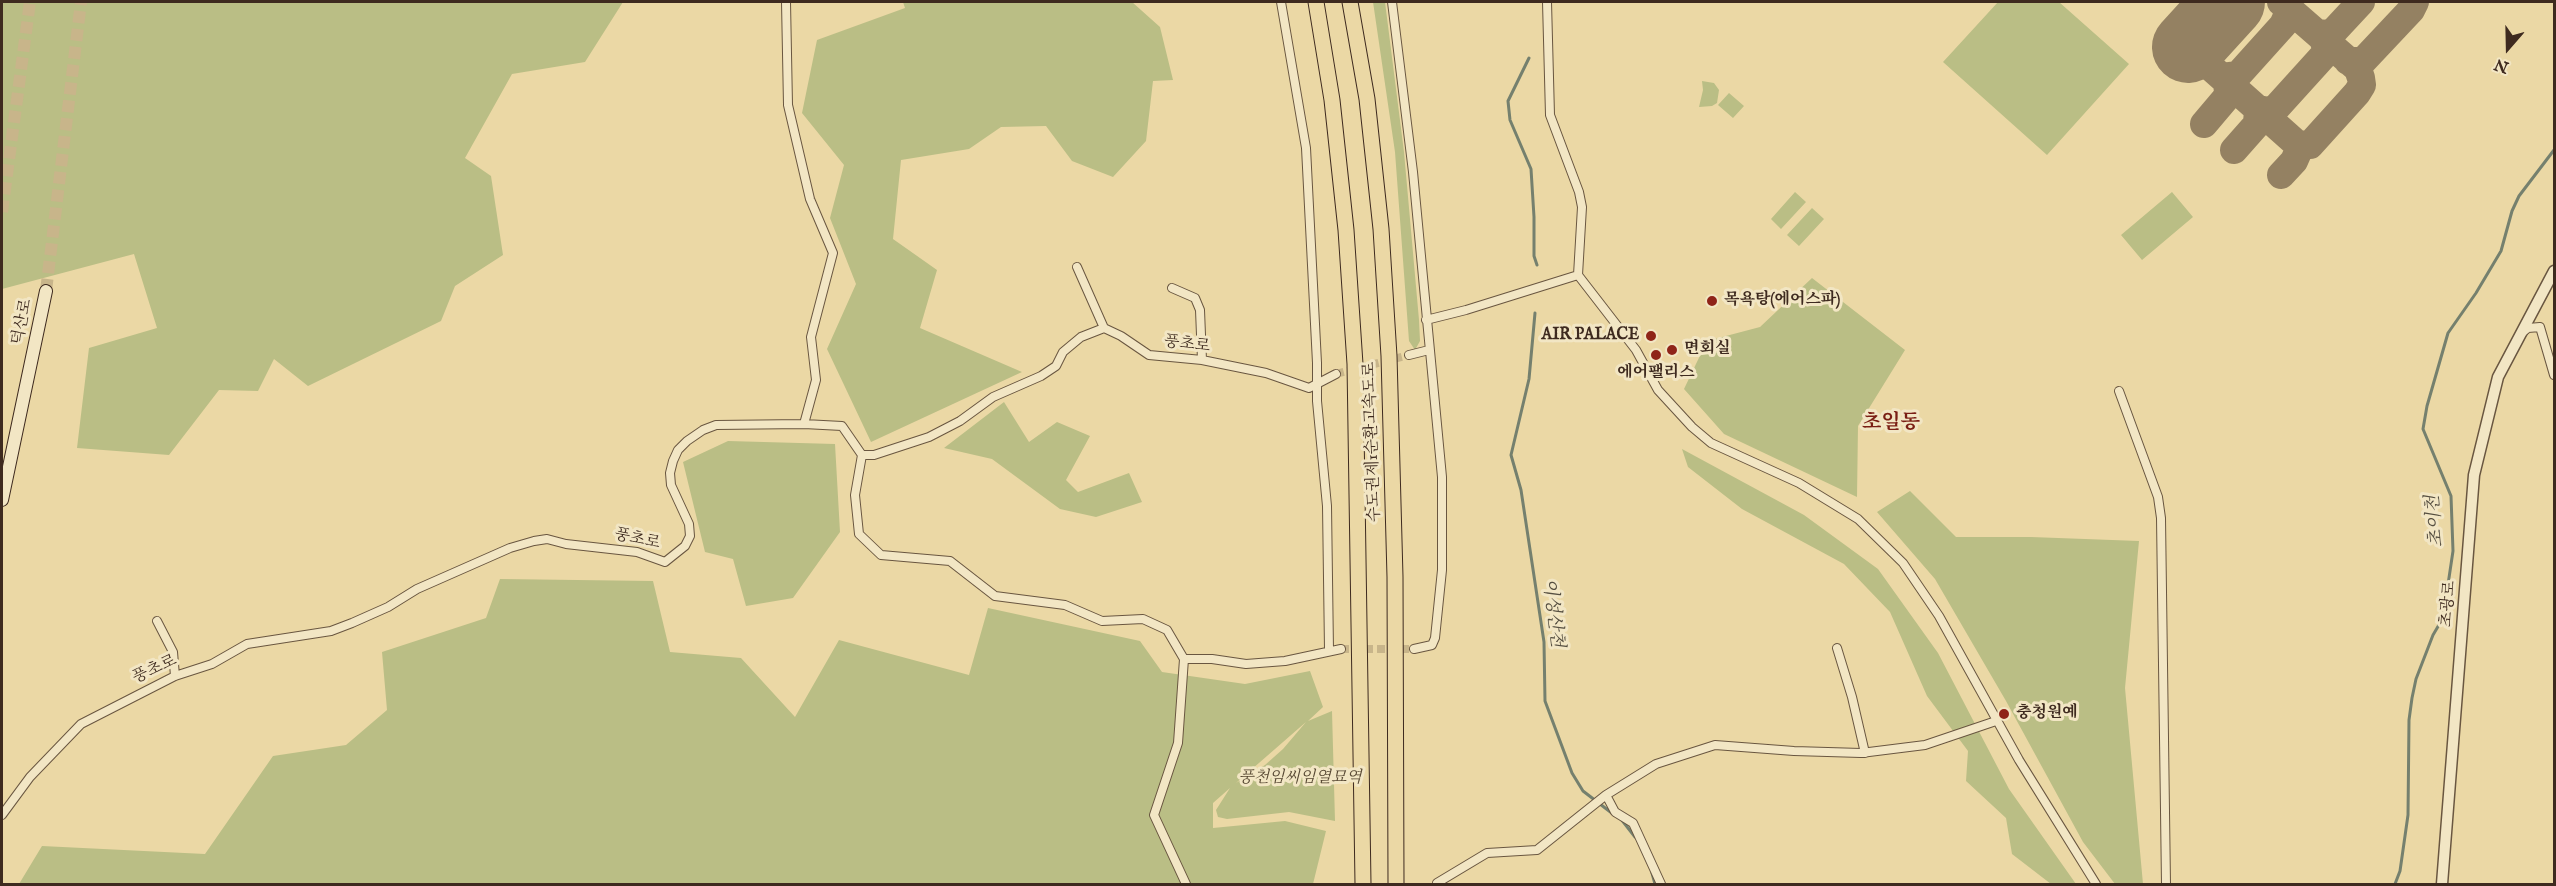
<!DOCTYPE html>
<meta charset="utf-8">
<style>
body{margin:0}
#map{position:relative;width:2556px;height:886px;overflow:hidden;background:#ebd8a5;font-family:"IM FELL English",serif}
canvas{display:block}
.frame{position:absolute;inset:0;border:3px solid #3e2a1f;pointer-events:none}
.north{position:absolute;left:2478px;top:18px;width:60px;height:60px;-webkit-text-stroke:4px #f2e6c4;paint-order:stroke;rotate:200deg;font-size:16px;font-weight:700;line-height:24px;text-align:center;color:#3e2a1f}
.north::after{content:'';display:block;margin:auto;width:21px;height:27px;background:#3e2a1f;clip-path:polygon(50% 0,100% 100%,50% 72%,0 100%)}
</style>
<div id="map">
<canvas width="2556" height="886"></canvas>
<div class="frame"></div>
<div class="north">N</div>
</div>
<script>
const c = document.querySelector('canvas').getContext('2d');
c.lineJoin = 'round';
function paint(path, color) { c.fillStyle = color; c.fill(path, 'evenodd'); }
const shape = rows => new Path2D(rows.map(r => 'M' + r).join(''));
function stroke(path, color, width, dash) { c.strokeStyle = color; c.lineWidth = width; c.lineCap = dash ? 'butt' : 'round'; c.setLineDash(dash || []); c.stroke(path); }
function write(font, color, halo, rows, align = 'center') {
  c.font = font + ' "IM FELL English","Noto Serif KR",serif'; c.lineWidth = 6; c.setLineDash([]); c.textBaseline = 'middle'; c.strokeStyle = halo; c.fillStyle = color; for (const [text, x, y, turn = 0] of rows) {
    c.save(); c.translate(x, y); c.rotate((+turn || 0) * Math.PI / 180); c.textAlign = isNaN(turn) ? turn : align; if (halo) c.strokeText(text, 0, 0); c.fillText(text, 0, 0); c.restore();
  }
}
paint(shape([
 [2,2,623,2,585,62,512,74,465,158,491,176,503,255,455,286,441,321,308,386,274,359,258,391,219,390,169,455,77,448,89,348,157,328,134,254,2,289],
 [903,2,1132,2,1160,27,1173,80,1153,81,1146,141,1113,177,1072,161,1046,126,1001,127,969,149,901,160,893,239,937,270,920,328,1022,372,871,442,827,349,856,284,830,218,844,165,802,113,817,40,905,8],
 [1373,2,1385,2,1404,152,1419,320,1420,341,1415,350,1409,341,1395,152],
 [1998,2,2059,2,2129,64,2047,155,1943,62],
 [1702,81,1714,83,1719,90,1717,103,1712,106,1699,107,1703,90],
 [1729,93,1744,106,1733,118,1718,105],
 [1795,192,1806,202,1781,229,1771,219],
 [2172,192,2193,217,2142,260,2121,235],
 [1812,208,1824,219,1799,246,1787,235],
 [1812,278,1905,350,1858,426,1857,497,1724,434,1684,389,1707,341,1760,327],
 [1004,402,1029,442,1057,422,1090,436,1066,480,1078,492,1129,473,1142,502,1096,517,1060,509,992,459,944,448],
 [728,441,835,444,840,532,793,598,746,606,733,559,705,552,683,462],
 [1682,449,1804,515,1878,569,1938,653,2009,789,2076,884,2051,884,2012,854,2006,818,1966,781,1968,751,1927,696,1890,612,1844,564,1742,509,1688,467],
 [1910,491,1956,537,2031,537,2139,541,2125,688,2143,884,2115,884,2083,842,2006,701,1935,579,1877,512],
 [500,579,653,581,670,652,741,658,795,717,839,640,969,675,988,608,1140,641,1162,672,1245,684,1310,671,1323,707,1308,721,1332,711,1335,821,1289,812,1227,819,1218,817,1216,810,1230,788,1213,803,1213,828,1285,821,1326,831,1313,884,19,884,42,846,205,854,273,756,346,745,387,710,382,652,486,618],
 [1306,722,1283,749,1265,765,1236,783]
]), '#babe85');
stroke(shape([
 [1529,58,1508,101,1510,120,1531,169,1534,217,1534,256,1537,265],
 [1535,313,1529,379,1511,455,1521,490,1544,642,1545,701,1572,773,1583,791,1613,814],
 [1621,819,1635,837],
 [1652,873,1655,884],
 [2395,884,2400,871,2408,815,2409,720,2412,698,2416,679,2433,635,2443,618,2453,551,2451,496,2423,429,2427,406,2448,333,2476,293,2501,251,2512,211,2519,196,2554,150]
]), '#75806e', 3);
stroke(shape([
 [2210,2,2221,11],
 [2317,33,2326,34,2334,31,2361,2],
 [2188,47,2297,144,2310,145,2357,93,2362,85,2361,78,2358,69,2281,2],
 [2348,61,2363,61,2411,10,2415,2],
 [2222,77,2238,75,2283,25,2288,14,2284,4],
 [2204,124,2226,98,2228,93,2227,81],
 [2234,150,2257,124,2258,109,2268,111,2276,108,2324,55,2326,48,2323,39],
 [2281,175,2294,161,2298,152,2297,144]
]), '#948162', 28);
stroke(shape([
 [2188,47,2229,2]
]), '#948162', 72);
stroke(shape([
 [1336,374,1409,355],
 [1341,649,1414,649]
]), '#c8b58a', 8, [8, 4]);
stroke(shape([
 [2,212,30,2],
 [46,291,81,2]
]), '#c8b58a', 12, [12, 6]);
const minor = shape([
 [786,2,788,105,810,199,833,253,811,337,816,380,804,424],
 [1281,2,1306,148,1317,363,1317,401,1327,506,1329,650],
 [1392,2,1413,172,1442,477,1442,570,1435,638,1432,645,1414,649],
 [1547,2,1550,115,1579,192,1582,207,1578,275,1636,350,1658,390,1692,427,1711,443,1799,483,1858,519,1903,563,1939,616,2019,760,2096,884],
 [1077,267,1104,328],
 [1172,288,1195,298,1200,310,1202,360],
 [1426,320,1466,310,1578,275],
 [2522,333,2528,328,2540,327,2554,375],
 [1409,355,1429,350],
 [2119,391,2158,497,2161,518,2166,884],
 [862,455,855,495,859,534,881,555,950,561,995,596,1065,605,1102,621,1143,619,1167,630,1184,659,1178,743,1154,815,1186,884],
 [157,621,173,652,175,676],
 [1837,648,1852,697,1865,753],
 [1184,659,1212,659,1246,664,1285,661,1341,649],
 [1606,795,1615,812,1633,823,1661,884],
 [2,815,30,777,81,724,175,676,212,664,247,644,331,631,352,623,388,607,417,589,510,548,534,541,547,539,566,544,637,552,665,562,685,546,690,536,689,524,671,485,670,473,673,461,678,450,687,441,703,430,716,425,804,424,842,426,862,455,874,455,929,437,960,421,993,397,1041,376,1056,366,1063,352,1081,337,1104,328,1121,336,1149,355,1202,360,1266,373,1309,388,1336,374],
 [1437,883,1487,853,1537,850,1606,795,1656,764,1715,745,1794,751,1861,753,1925,745,1996,721]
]);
const tertiary = shape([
 [2442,884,2474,475,2498,377,2554,271]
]);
const secondary = shape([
 [2,500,46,291]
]);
const motorway = shape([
 [1316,2,1332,100,1346,230,1355,364,1363,884],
 [1350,2,1367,99,1381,229,1389,356,1395,577,1396,884]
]);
stroke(minor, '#695640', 10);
stroke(tertiary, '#695640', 13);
stroke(secondary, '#3e2a1f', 14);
stroke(motorway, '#3e2a1f', 17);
stroke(minor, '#f2e6c4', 8);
stroke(tertiary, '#f2e6c4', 10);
stroke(secondary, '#f2e6c4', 12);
stroke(motorway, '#ebd8a5', 15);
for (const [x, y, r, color] of [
 [1712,301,6,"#8f2418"],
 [1651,336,6,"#8f2418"],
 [1672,350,6,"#8f2418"],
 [1656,355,6,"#8f2418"],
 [2004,714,6,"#8f2418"]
]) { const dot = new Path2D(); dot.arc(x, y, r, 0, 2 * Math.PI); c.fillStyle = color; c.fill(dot); stroke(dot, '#f2e6c4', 2); }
write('bold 16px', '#3e2a1f', '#f2e6c4', [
 ["목욕탕(에어스파)",1724,301],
 ["AIR PALACE",1639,336,"right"],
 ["면회실",1684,350],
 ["에어팰리스",1656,374,"center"],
 ["충청원예",2016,714]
], 'left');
write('16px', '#3e2a1f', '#f2e6c4', [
 ["덕산로",23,322,-79],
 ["풍초로",1187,345,7],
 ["수도권제1순환고속도로",1373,442,-92],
 ["풍초로",637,540,12],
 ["초광로",2449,604,-85],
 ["풍초로",155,670,-25]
]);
write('italic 16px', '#574833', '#f2e6c4', [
 ["풍천임씨임열묘역",1300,779]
]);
write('italic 18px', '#554e40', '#f2e6c4', [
 ["초이천",2436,521,-95],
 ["이성산천",1552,613,83]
]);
write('bold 20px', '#7a1f14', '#f2e6c4', [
 ["초일동",1891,424]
]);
</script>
